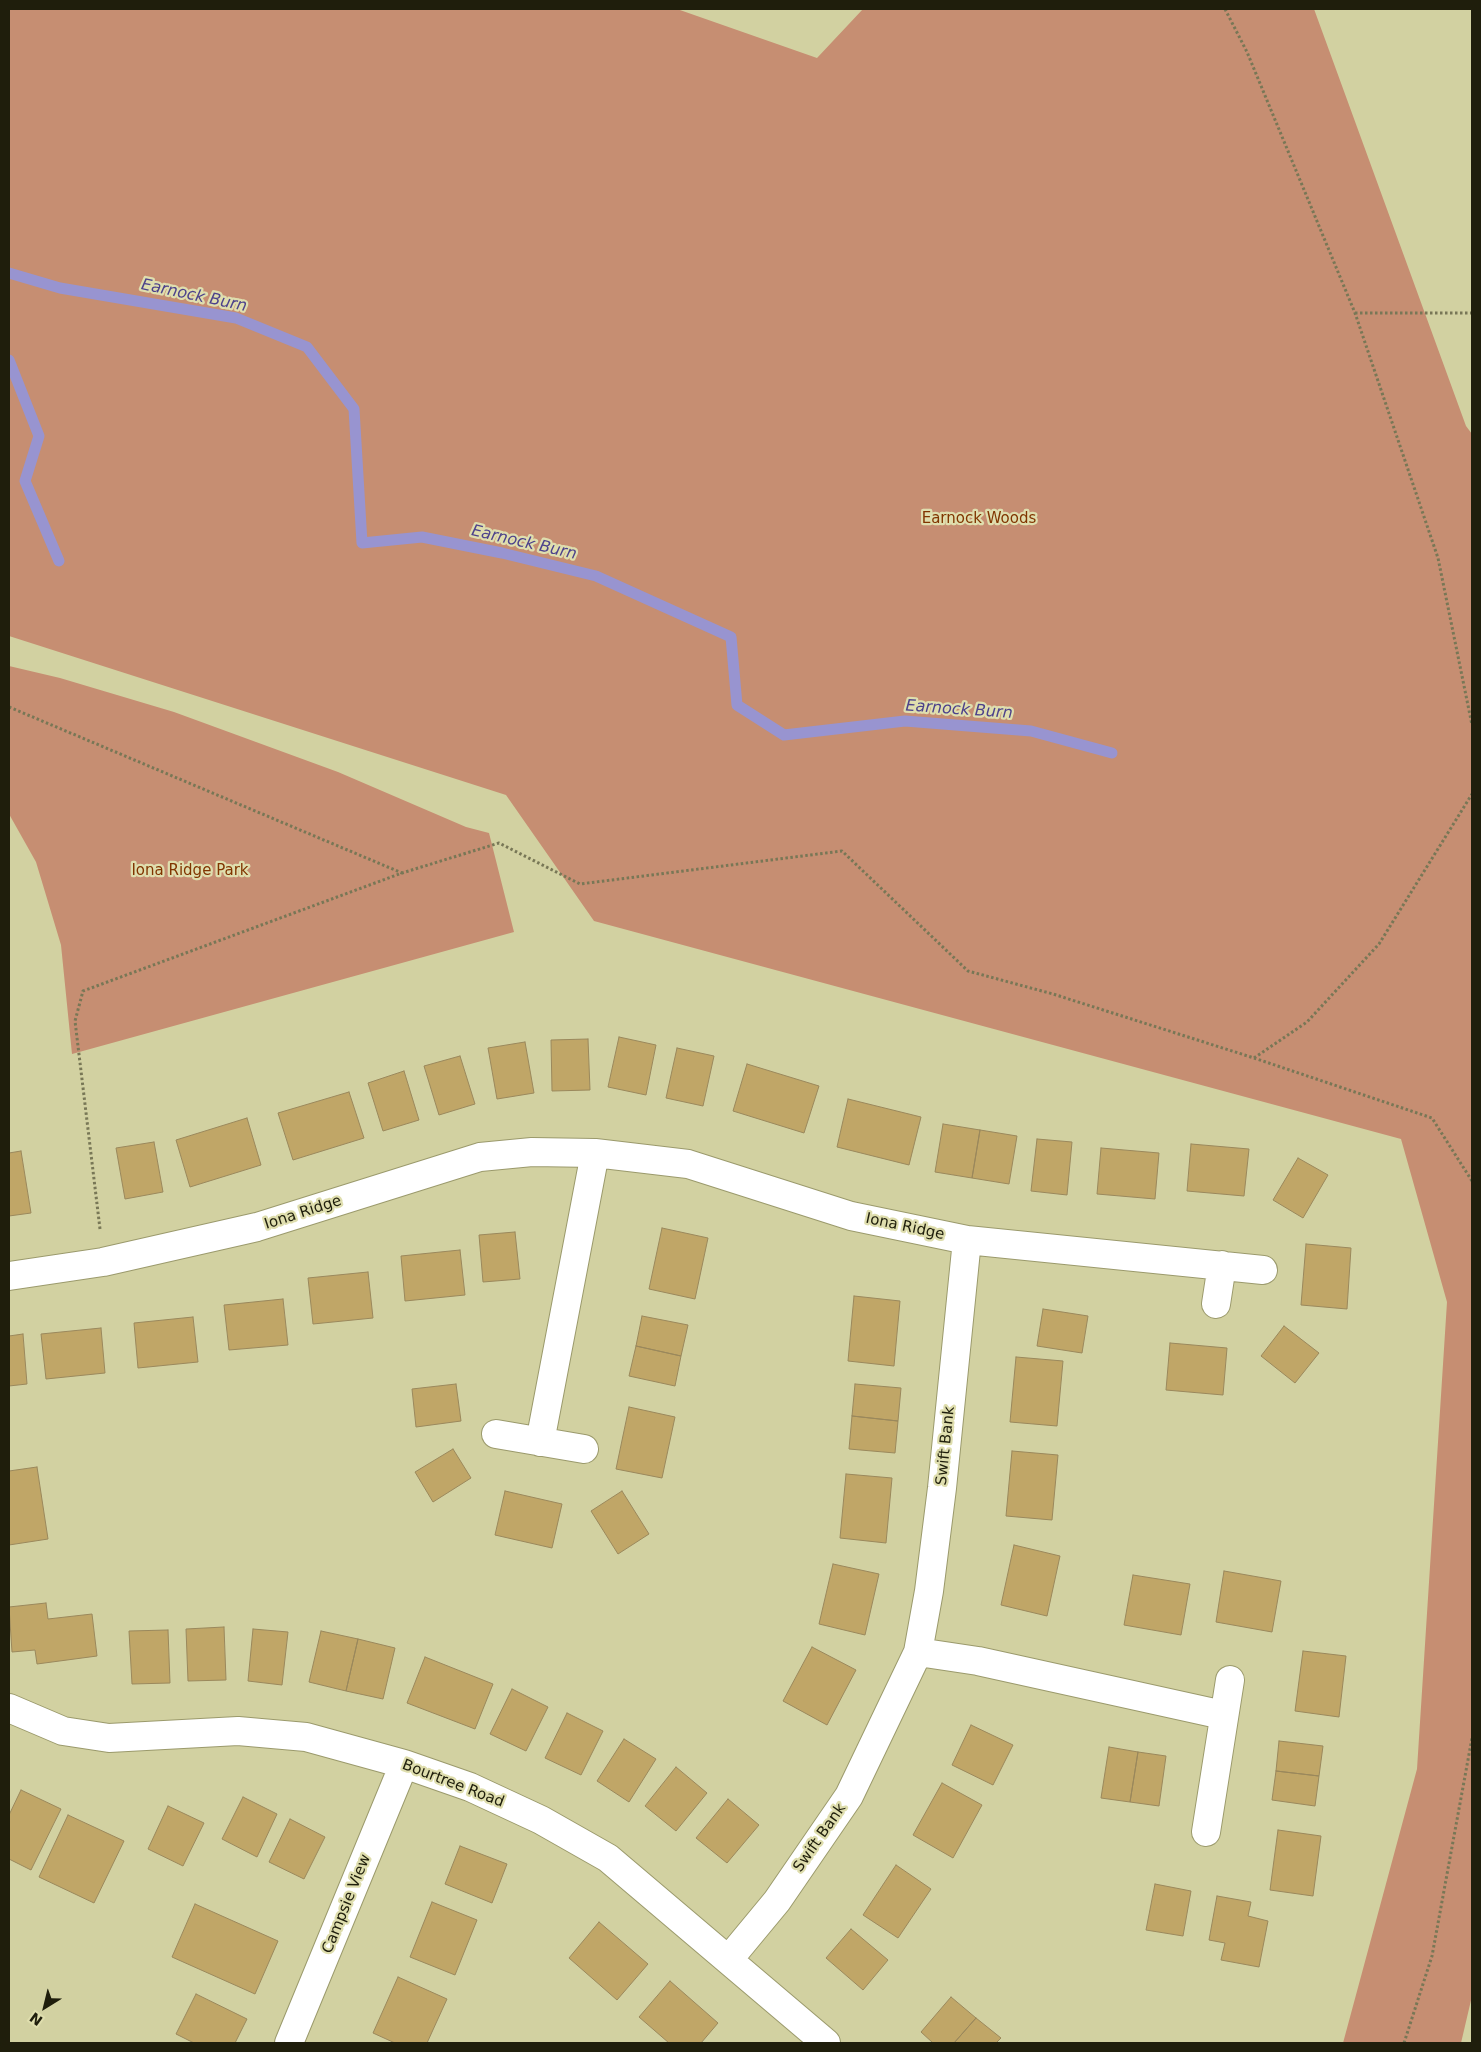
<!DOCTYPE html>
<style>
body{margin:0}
#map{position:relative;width:1481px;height:2052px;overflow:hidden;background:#d2d1a1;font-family:"DejaVu Sans",sans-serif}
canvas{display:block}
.frame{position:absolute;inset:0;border:10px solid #1f1e0c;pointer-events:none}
.north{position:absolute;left:20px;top:1982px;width:50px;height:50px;-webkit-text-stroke:4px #dfdeae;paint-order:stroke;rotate:216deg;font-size:14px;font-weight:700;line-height:20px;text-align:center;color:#1f1e0c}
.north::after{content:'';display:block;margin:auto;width:18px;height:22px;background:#1f1e0c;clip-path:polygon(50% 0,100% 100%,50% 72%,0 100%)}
</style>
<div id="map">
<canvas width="1481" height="2052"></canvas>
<div class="frame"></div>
<div class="north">N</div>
</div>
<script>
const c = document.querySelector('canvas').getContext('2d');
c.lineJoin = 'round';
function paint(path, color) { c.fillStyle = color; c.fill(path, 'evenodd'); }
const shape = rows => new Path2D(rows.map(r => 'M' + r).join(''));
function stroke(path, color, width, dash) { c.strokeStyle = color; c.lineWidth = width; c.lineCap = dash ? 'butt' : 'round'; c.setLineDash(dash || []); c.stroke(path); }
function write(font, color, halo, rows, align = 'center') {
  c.font = font + ' "DejaVu Sans",sans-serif'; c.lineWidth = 4.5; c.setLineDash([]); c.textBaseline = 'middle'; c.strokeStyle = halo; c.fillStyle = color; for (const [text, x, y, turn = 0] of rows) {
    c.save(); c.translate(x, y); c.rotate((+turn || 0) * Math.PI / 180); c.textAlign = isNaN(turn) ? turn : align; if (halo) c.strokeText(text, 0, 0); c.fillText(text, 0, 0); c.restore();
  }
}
paint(shape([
 [9,9,677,9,817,58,863,9,1314,9,1466,426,1472,434,1472,1996,1461,2043,1343,2043,1417,1769,1447,1302,1401,1139,594,921,506,795,9,636],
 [9,666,60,678,174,712,338,772,466,827,489,833,514,932,72,1054,61,945,36,862,9,814]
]), '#c68e72');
stroke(shape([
 [9,273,60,288,236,318,307,347,354,409,362,543,422,537,502,553,596,576,731,637,737,705,784,735,905,721,1031,731,1112,753],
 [9,360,39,436,25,481,59,561]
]), '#9894d0', 11);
const building = shape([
 [619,1037,656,1045,646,1095,608,1087,619,1037],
 [588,1039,590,1090,552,1091,551,1040,588,1039],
 [525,1042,534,1093,497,1099,488,1048,525,1042],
 [677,1048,714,1056,703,1106,666,1098,677,1048],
 [460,1056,475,1104,439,1115,424,1066,460,1056],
 [747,1064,819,1086,804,1133,733,1111,747,1064],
 [404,1071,419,1120,383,1131,368,1083,404,1071],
 [349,1092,364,1138,293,1160,278,1113,349,1092],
 [848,1099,921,1117,909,1165,837,1147,848,1099],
 [247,1118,261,1165,190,1187,176,1140,247,1118],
 [943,1124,980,1130,972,1178,935,1172,943,1124],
 [980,1130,1017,1136,1009,1184,972,1178,980,1130],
 [1037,1139,1072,1142,1067,1195,1031,1191,1037,1139],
 [154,1142,163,1192,125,1199,116,1148,154,1142],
 [1191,1144,1249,1149,1244,1196,1187,1191,1191,1144],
 [1101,1148,1159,1153,1155,1199,1097,1194,1101,1148],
 [21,1151,31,1213,9,1216,9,1153,21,1151],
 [1298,1158,1328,1175,1303,1218,1273,1200,1298,1158],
 [662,1228,708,1238,695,1299,649,1289,662,1228],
 [515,1232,520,1279,483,1282,479,1235,515,1232],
 [1306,1244,1351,1248,1347,1309,1301,1305,1306,1244],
 [460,1250,465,1295,405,1301,401,1256,460,1250],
 [368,1272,373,1318,313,1324,308,1278,368,1272],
 [854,1296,900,1301,894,1366,848,1361,854,1296],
 [283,1299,288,1345,229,1350,224,1305,283,1299],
 [1043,1309,1088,1316,1082,1353,1037,1346,1043,1309],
 [642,1316,688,1325,681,1356,636,1346,642,1316],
 [193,1317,198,1362,138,1368,134,1323,193,1317],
 [1284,1326,1319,1353,1295,1383,1261,1356,1284,1326],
 [101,1328,105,1373,46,1379,41,1334,101,1328],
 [23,1334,27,1384,9,1386,9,1336,23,1334],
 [1170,1343,1227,1348,1223,1395,1166,1390,1170,1343],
 [636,1346,681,1356,675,1386,629,1376,636,1346],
 [1016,1357,1063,1361,1057,1426,1010,1422,1016,1357],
 [456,1384,461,1421,416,1427,412,1389,456,1384],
 [855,1384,901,1388,898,1421,852,1416,855,1384],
 [629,1407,675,1417,662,1478,616,1469,629,1407],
 [852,1416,898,1421,895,1453,849,1449,852,1416],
 [453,1449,471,1478,433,1502,415,1472,453,1449],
 [1012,1451,1058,1455,1052,1520,1006,1516,1012,1451],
 [37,1467,48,1539,9,1545,9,1471,37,1467],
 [846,1474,892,1478,886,1543,840,1538,846,1474],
 [505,1491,562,1504,552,1548,495,1535,505,1491],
 [622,1491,649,1534,618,1554,591,1511,622,1491],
 [1014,1545,1060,1556,1047,1616,1001,1605,1014,1545],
 [833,1564,879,1574,865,1635,819,1624,833,1564],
 [1224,1571,1281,1581,1272,1632,1216,1622,1224,1571],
 [1133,1575,1190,1584,1181,1635,1124,1625,1133,1575],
 [46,1603,48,1619,92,1614,97,1656,37,1664,35,1650,12,1652,9,1607,46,1603],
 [224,1627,226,1680,188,1681,186,1629,224,1627],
 [253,1629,288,1632,282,1685,248,1681,253,1629],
 [168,1630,170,1683,132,1684,129,1631,168,1630],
 [321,1631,358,1639,346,1691,309,1682,321,1631],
 [358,1639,395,1648,383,1699,346,1691,358,1639],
 [812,1647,856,1670,827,1725,783,1701,812,1647],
 [1303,1651,1346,1656,1339,1717,1295,1711,1303,1651],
 [425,1657,493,1684,475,1729,407,1703,425,1657],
 [512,1689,548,1707,526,1751,490,1734,512,1689],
 [567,1713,603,1731,581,1775,545,1758,567,1713],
 [971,1725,1013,1745,993,1785,952,1765,971,1725],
 [624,1739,656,1759,629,1802,597,1781,624,1739],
 [1279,1741,1323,1746,1319,1776,1276,1771,1279,1741],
 [1109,1747,1138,1752,1130,1802,1101,1798,1109,1747],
 [1138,1752,1166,1756,1159,1806,1130,1802,1138,1752],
 [676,1767,707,1793,676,1831,645,1806,676,1767],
 [1276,1771,1319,1776,1315,1806,1272,1800,1276,1771],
 [942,1783,982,1805,953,1858,913,1835,942,1783],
 [21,1790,61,1809,31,1870,9,1859,9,1815,21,1790],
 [243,1797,277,1814,257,1857,222,1839,243,1797],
 [728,1799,759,1825,727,1863,696,1838,728,1799],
 [168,1806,204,1823,183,1866,148,1849,168,1806],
 [68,1815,124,1841,94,1903,39,1877,68,1815],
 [290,1819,325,1837,304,1879,269,1862,290,1819],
 [1278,1830,1321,1836,1313,1896,1270,1890,1278,1830],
 [460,1846,507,1864,492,1903,445,1884,460,1846],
 [896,1865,931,1889,898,1938,863,1915,896,1865],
 [1155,1884,1191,1891,1183,1936,1146,1930,1155,1884],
 [1217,1896,1251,1902,1248,1916,1268,1921,1259,1967,1221,1960,1225,1943,1209,1940,1217,1896],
 [432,1902,477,1920,455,1975,410,1957,432,1902],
 [195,1904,278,1941,255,1994,172,1957,195,1904],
 [599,1922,648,1964,617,2000,569,1958,599,1922],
 [851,1929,888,1960,863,1990,826,1958,851,1929],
 [398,1977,447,1999,427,2043,395,2043,373,2033,398,1977],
 [670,1981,718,2023,701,2043,669,2043,639,2017,670,1981],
 [196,1994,247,2019,235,2043,194,2043,176,2034,196,1994],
 [951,1997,976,2018,954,2043,933,2043,921,2032,951,1997],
 [976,2018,1001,2038,996,2043,954,2043,976,2018]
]);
paint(building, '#c0a667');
stroke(building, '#9a885c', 1);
const minor = shape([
 [9,1276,103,1262,257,1227,480,1157,532,1152,595,1153,688,1164,851,1216,967,1240,1263,1270],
 [1216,1304,1222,1265],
 [496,1434,584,1449],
 [540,1442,595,1153],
 [918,1652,978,1661,1223,1715],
 [9,1708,63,1731,109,1738,238,1731,306,1737,404,1764,470,1787,541,1820,608,1858,826,2043],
 [1206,1832,1230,1680],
 [729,1959,777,1901,849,1796,918,1652,929,1591,942,1488,967,1240],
 [289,2043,404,1764]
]);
stroke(minor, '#9b9a6c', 30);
stroke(shape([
 [1225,9,1247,52,1355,313,1438,558,1472,725],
 [1355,313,1472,313],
 [9,707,402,873],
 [1254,1058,1307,1022,1379,944,1472,794],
 [100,1229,75,1021,83,991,402,873,499,843,580,884,842,851,968,971,1053,994,1254,1058,1432,1118,1472,1181],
 [1404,2043,1432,1956,1472,1738]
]), '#787756', 3, [2.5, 2.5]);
stroke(minor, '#fff', 28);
write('15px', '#803500', '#dfdeae', [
 ["Earnock Woods",979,519],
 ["Iona Ridge Park",190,871]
]);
write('15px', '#1f1e0c', '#dfdeae', [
 ["Iona Ridge",303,1213,-18],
 ["Iona Ridge",905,1227,12],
 ["Swift Bank",946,1446,-84],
 ["Bourtree Road",453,1784,21],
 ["Swift Bank",820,1838,-55],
 ["Campsie View",347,1904,-68]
]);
write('italic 16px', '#4d428b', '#dfdeae', [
 ["Earnock Burn",194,296,12],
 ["Earnock Burn",524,543,13],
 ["Earnock Burn",959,710,4]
]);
</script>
